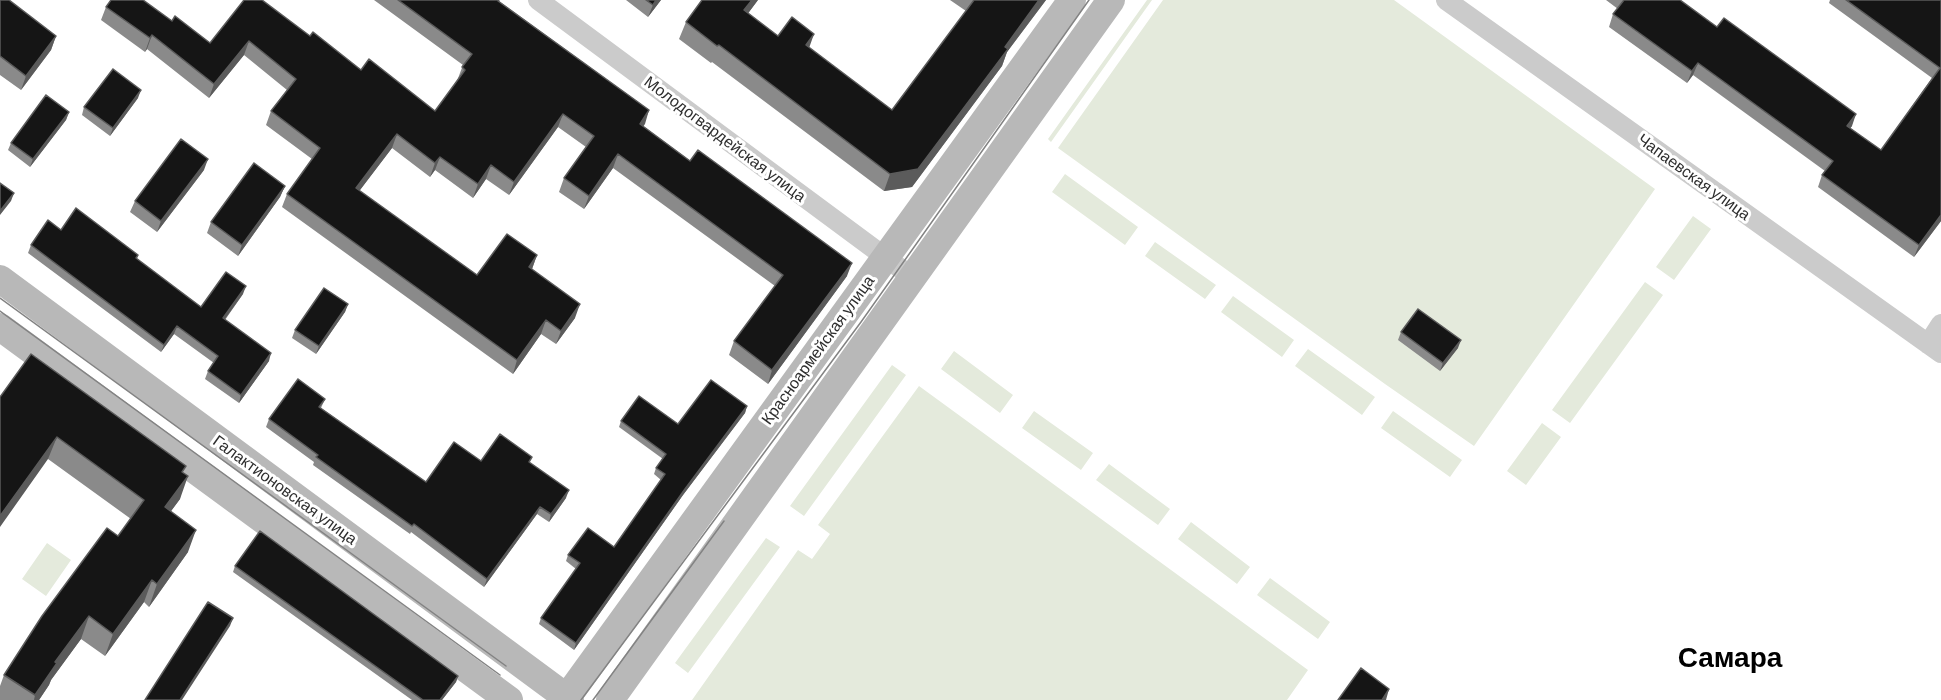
<!DOCTYPE html>
<meta charset="utf-8">
<style>
body{margin:0}
canvas{display:block;background:#fff}
</style>
<canvas width="1941" height="700"></canvas>
<script>
const c = document.querySelector('canvas').getContext('2d');
c.lineJoin = 'round';
function paint(path, color) { c.fillStyle = color; c.fill(path, 'evenodd'); }
const shape = rows => new Path2D(rows.map(r => 'M' + r).join(''));
function stroke(path, color, width, dash) { c.strokeStyle = color; c.lineWidth = width; c.lineCap = dash ? 'butt' : 'round'; c.setLineDash(dash || []); c.stroke(path); }
function write(font, color, halo, rows, align = 'center') {
  c.font = font + ' Barlow,sans-serif'; c.lineWidth = 6; c.setLineDash([]); c.textBaseline = 'middle'; c.strokeStyle = halo; c.fillStyle = color; for (const [text, x, y, turn = 0] of rows) {
    c.save(); c.translate(x, y); c.rotate((+turn || 0) * Math.PI / 180); c.textAlign = isNaN(turn) ? turn : align; if (halo) c.strokeText(text, 0, 0); c.fillText(text, 0, 0); c.restore();
  }
}
paint(shape([
 [1147,0,1152,0,1051,142,1048,139],
 [1163,0,1394,0,1655,189,1474,446,1385,384,1058,148],
 [1065,174,1138,227,1125,245,1052,192],
 [1693,216,1711,229,1674,280,1656,267],
 [1155,242,1216,285,1205,299,1145,256],
 [1645,282,1663,295,1570,423,1552,410],
 [1233,296,1294,340,1282,357,1221,312],
 [1308,349,1375,397,1362,415,1295,366],
 [954,351,1013,395,1000,413,941,369],
 [892,365,906,375,804,516,790,506],
 [919,386,1308,670,1287,700,692,700,798,550,812,559,830,534,818,525],
 [1034,411,1093,453,1081,470,1022,428],
 [1393,411,1462,460,1450,477,1381,428],
 [1542,423,1561,437,1526,485,1507,471],
 [1109,464,1170,509,1158,525,1096,480],
 [1191,522,1250,567,1237,584,1178,539],
 [766,538,780,547,688,673,675,663],
 [47,543,71,560,46,596,22,579],
 [1270,578,1330,622,1318,639,1257,595]
]), '#e4eadc');
stroke(shape([
 [538,0,912,277],
 [1446,0,1941,353],
 [1928,344,1941,324]
]), '#cbcbcb', 20);
stroke(shape([
 [0,279,570,700],
 [0,327,509,700],
 [565,700,1072,0],
 [610,700,1111,0]
]), '#b8b8b8', 28);
stroke(shape([
 [0,298,506,666],
 [0,311,500,675],
 [581,700,861,322,1089,0],
 [593,700,724,521]
]), '#838383', 1.5);
paint(shape([
 [0,0,56,36,51,50,21,90,0,75],
 [143,0,172,21,210,43,310,36,361,70,435,111,457,81,463,65,374,0,499,0,499,1,649,110,643,126,847,276,768,384,729,355,734,341,775,286,613,168,584,209,559,192,564,178,586,147,558,127,509,195,486,179,473,198,435,170,430,177,392,148,359,191,477,275,537,255,532,269,575,318,556,344,541,334,513,374,282,207,287,194,312,159,266,125,271,111,287,90,244,55,209,98,147,49,145,52,101,20,106,7],
 [626,0,661,0,648,17],
 [758,0,748,13,778,36,809,48,892,110,966,11,950,0,1046,0,1007,52,1002,66,912,187,884,191,712,62,711,63,679,39,686,22],
 [1606,0,1680,0,1852,126,1850,128,1881,150,1932,78,1829,3,1830,0,1941,0,1941,221,1914,257,1818,187,1822,175,1825,171,1693,75,1687,83,1609,27,1613,14,1618,9],
 [138,98,110,136,82,115,84,107],
 [69,112,66,120,30,167,8,150,11,143],
 [204,170,157,232,130,212,135,201],
 [285,186,280,197,238,256,207,233,211,222],
 [61,230,138,255,137,259,201,307,243,294,225,320,269,361,239,403,205,379,208,371,214,363,174,334,161,352,28,253,31,245],
 [348,304,345,312,316,354,292,338,295,330],
 [1401,332,1458,348,1440,371,1398,340],
 [0,397,183,473,180,499,171,511,188,552,149,607,144,602,105,656,81,639,51,680,49,685,39,700,0,700,0,686,4,675,118,536,131,519,48,459],
 [325,399,321,408,426,482,481,461,530,463,566,498,549,522,537,514,484,587,411,532,410,534,313,465,314,462,266,427,269,419],
 [747,406,745,413,683,495,574,650,539,624,541,618,576,569,566,561,568,555,614,547,661,480,654,474,656,468,663,459,619,427,621,421,678,424],
 [235,566,458,676,456,682,442,700,412,700,233,572]
]), '#8a8a8a');
paint(shape([
 [656,0,661,0,648,17,653,5],
 [752,0,758,0,738,27,744,10],
 [1039,0,1046,0,1007,52,1002,66,912,187,884,191,890,174,1005,47],
 [814,34,808,51,806,45],
 [152,35,147,49,145,52,150,38],
 [56,36,51,50,21,90,26,76],
 [249,41,244,55,209,98,214,84],
 [1698,63,1693,75,1687,83,1692,71],
 [141,90,138,98,110,136,113,128],
 [649,110,645,124,635,138,640,124],
 [69,112,66,120,30,167,33,159],
 [563,114,558,127,509,195,514,182],
 [1856,114,1852,126,1843,138,1847,126],
 [397,134,392,148,351,202,356,188],
 [618,154,613,168,584,209,589,196],
 [440,157,435,170,430,177,435,163],
 [208,159,204,170,157,232,161,221],
 [491,165,486,179,473,198,478,184],
 [285,186,280,197,238,256,242,245],
 [14,193,11,201,0,215,0,211],
 [1941,215,1941,221,1914,257,1919,245],
 [537,255,532,269,529,267],
 [852,263,847,276,768,384,772,370],
 [246,286,243,294,220,326,223,318],
 [348,304,345,312,316,354,319,346],
 [580,304,575,318,556,344,561,331],
 [546,320,541,334,513,374,517,360],
 [177,326,174,334,161,352,164,345],
 [1461,340,1458,348,1440,371,1443,363],
 [271,353,269,361,239,403,241,395],
 [747,406,745,413,683,495,574,650,576,643,685,489],
 [57,437,48,459,0,527,0,516],
 [188,476,180,499,157,530,165,507],
 [569,490,566,498,549,522,551,514],
 [540,507,537,514,484,587,487,579],
 [196,530,188,552,149,607,157,584],
 [152,580,144,602,105,656,113,634],
 [89,616,81,639,51,680,49,685,39,700,34,700,35,695,55,662],
 [233,618,230,626,182,700,180,700],
 [458,676,456,682,442,700,440,700],
 [1389,689,1386,700,1382,700]
]), '#5b5b5b');
const building = shape([
 [0,0,9,0,56,36,26,76,0,56,0,0],
 [111,0,143,0,172,21,175,16,210,43,244,0,262,0,310,36,313,32,361,70,369,59,435,111,465,70,462,67,472,54,398,0,499,0,498,1,649,110,640,124,690,161,698,150,852,263,772,370,734,341,783,275,618,154,589,196,564,178,594,136,563,114,514,182,491,165,478,184,440,157,435,163,397,134,356,188,477,275,507,234,537,255,529,267,580,304,561,331,546,320,517,360,287,194,320,148,271,111,296,79,249,41,214,84,152,35,150,38,106,7,111,0],
 [646,0,656,0,653,5,646,0],
 [702,0,752,0,744,10,778,36,792,17,814,34,806,45,892,110,974,0,1039,0,1005,47,1008,49,918,169,890,174,719,45,717,46,686,22,702,0],
 [1624,0,1680,0,1717,27,1724,18,1856,114,1847,126,1881,150,1940,68,1846,0,1941,0,1941,215,1919,245,1822,175,1833,161,1698,63,1692,71,1613,14,1624,0],
 [113,69,141,90,113,128,84,107,113,69],
 [46,95,69,112,33,159,11,143,46,95],
 [181,139,208,159,161,221,135,201,181,139],
 [254,163,285,186,242,245,211,222,254,163],
 [0,183,14,193,0,211,0,183],
 [76,208,138,255,136,258,201,307,226,272,246,286,223,318,271,353,241,395,208,371,218,356,177,326,164,345,31,245,48,220,61,230,76,208],
 [324,288,348,304,319,346,295,330,324,288],
 [1418,309,1461,340,1443,363,1401,332,1418,309],
 [31,354,186,466,182,472,188,476,165,507,196,530,157,584,152,580,113,634,89,616,55,662,57,663,35,695,4,675,42,616,107,528,118,536,144,500,57,437,0,516,0,397,31,354],
 [298,379,325,399,319,407,426,482,454,442,481,461,500,434,532,457,529,462,569,490,551,514,540,507,487,579,414,524,412,526,316,457,318,455,269,419,298,379],
 [711,380,747,406,685,489,576,643,541,618,580,563,568,555,588,528,614,547,665,474,656,468,666,454,621,421,639,396,678,424,711,380],
 [260,531,458,676,440,700,423,700,235,566,260,531],
 [208,602,233,618,180,700,145,700,208,602],
 [1361,668,1389,689,1382,700,1338,700,1361,668]
]);
paint(building, '#151515');
stroke(building, '#5b5b5b', 1.5);
write('16px', '#2e2e2e', '#fff', [
 ["Молодогвардейская улица",725,139,37],
 ["Чапаевская улица",1694,177,36],
 ["Красноармейская улица",818,350,-54],
 ["Галактионовская улица",285,490,36]
]);
write('bold 28px', '#000', '#fff', [
 ["Самара",1730,658]
]);
</script>
